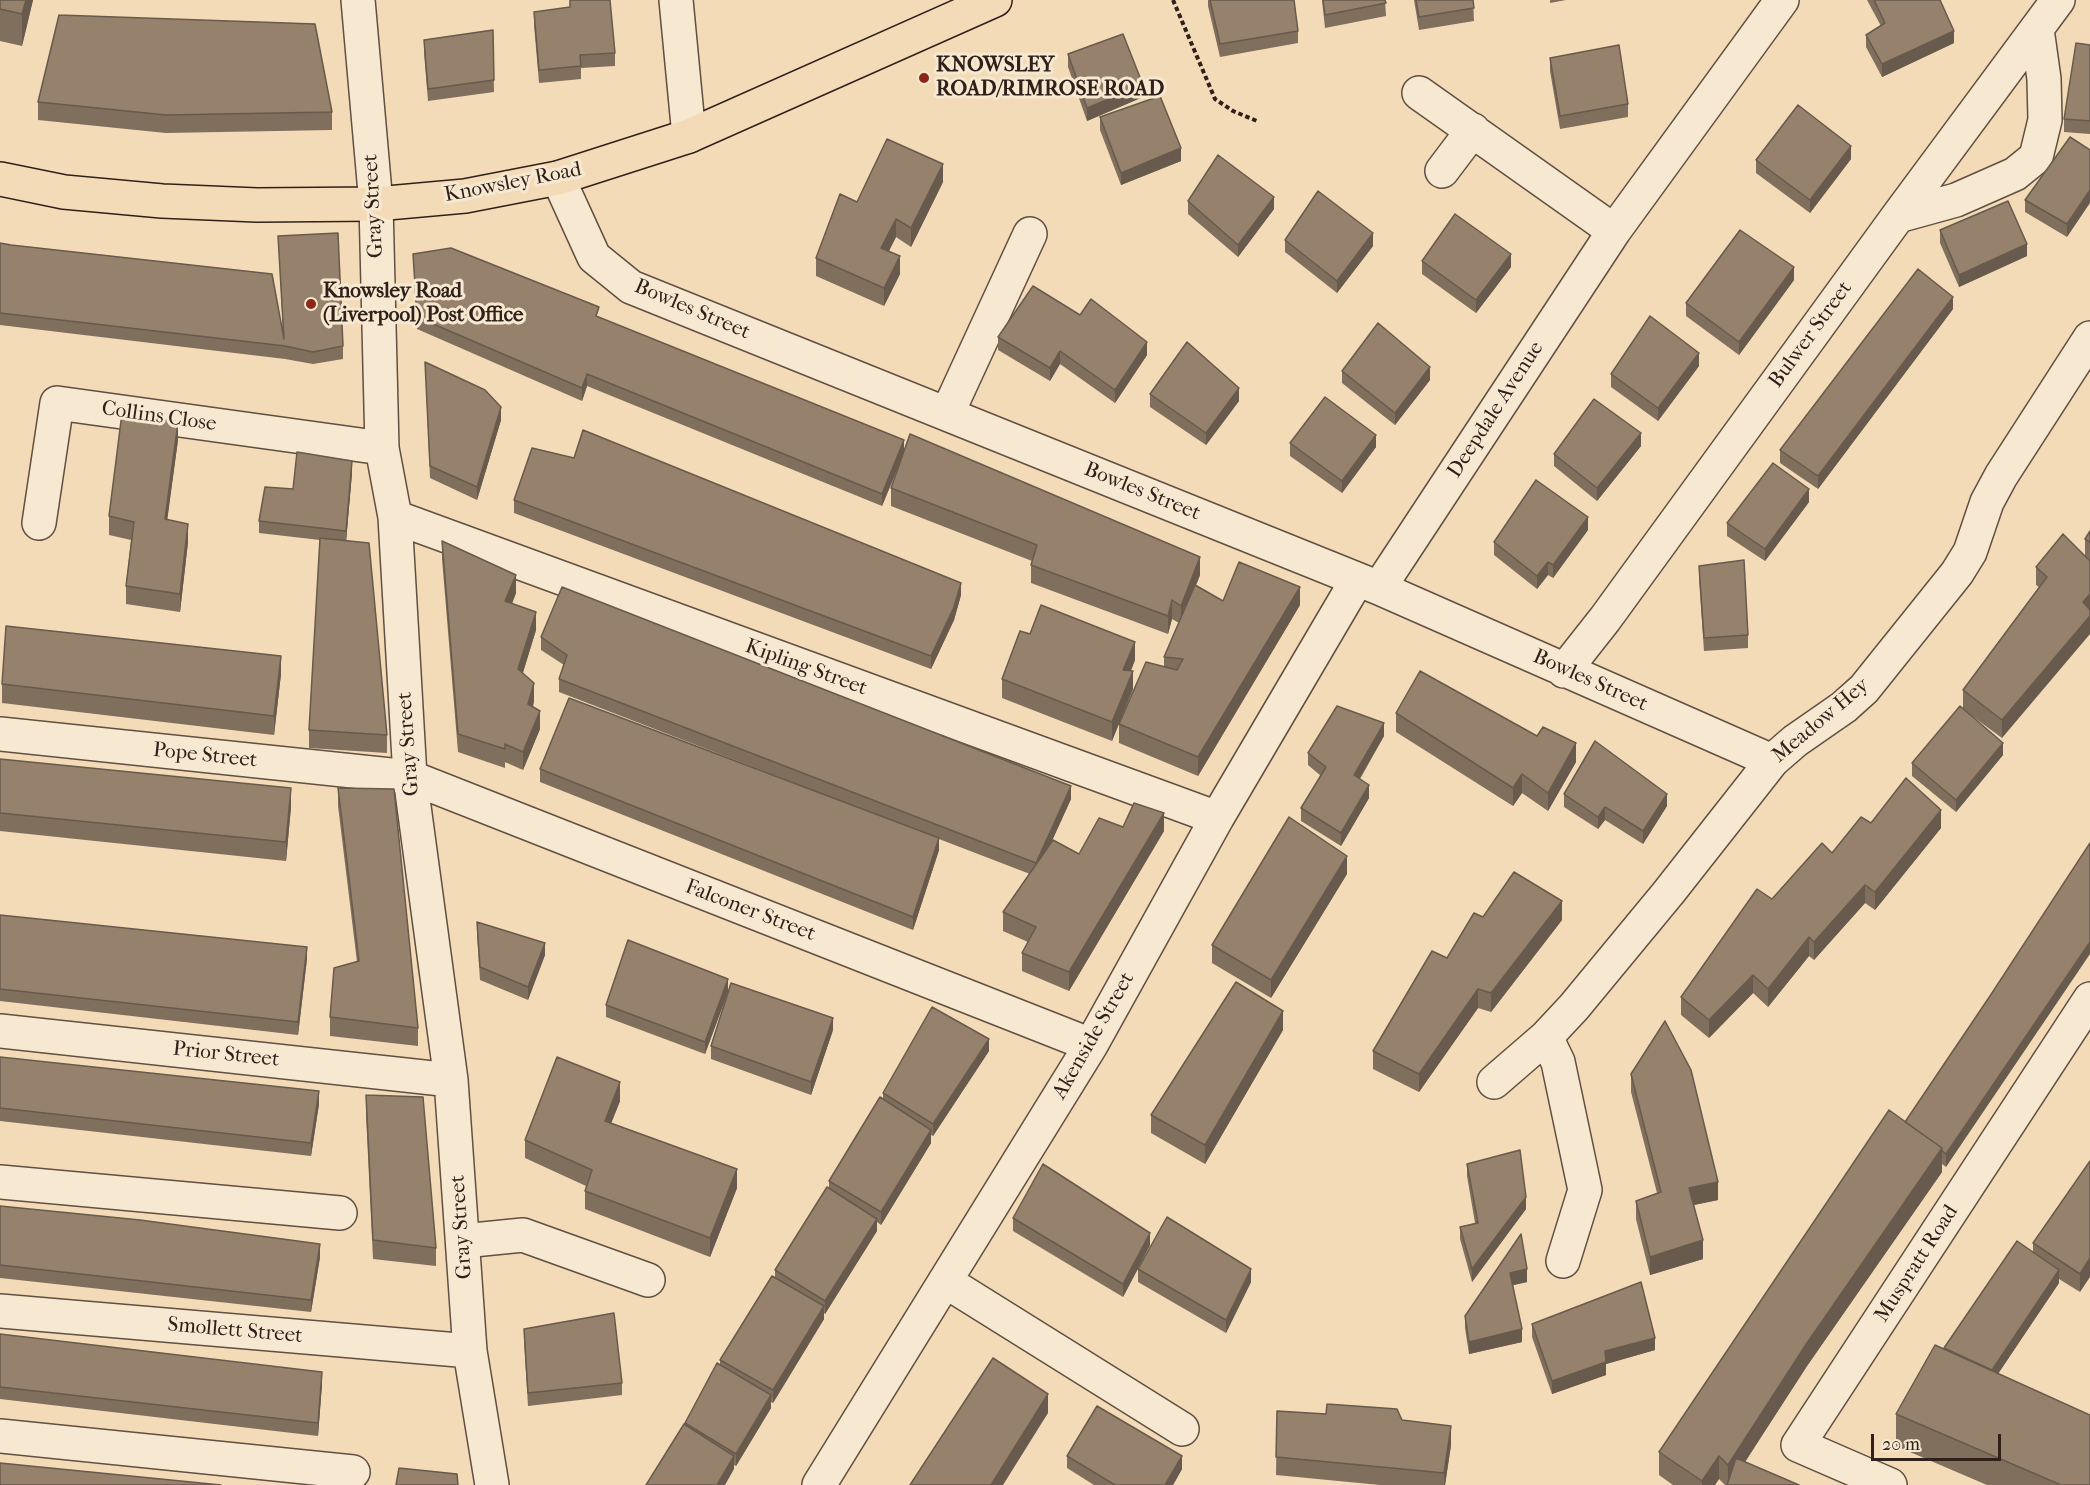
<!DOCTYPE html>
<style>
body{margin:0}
#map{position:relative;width:2090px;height:1485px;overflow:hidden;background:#f3dbb8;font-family:"IM FELL French Canon",serif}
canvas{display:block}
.scale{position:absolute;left:1871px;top:1434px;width:130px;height:27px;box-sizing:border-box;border:3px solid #2f201a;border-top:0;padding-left:8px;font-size:18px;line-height:21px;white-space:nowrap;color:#2f201a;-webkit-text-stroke:4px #f7e8d1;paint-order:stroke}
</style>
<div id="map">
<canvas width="2090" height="1485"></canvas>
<div class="scale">20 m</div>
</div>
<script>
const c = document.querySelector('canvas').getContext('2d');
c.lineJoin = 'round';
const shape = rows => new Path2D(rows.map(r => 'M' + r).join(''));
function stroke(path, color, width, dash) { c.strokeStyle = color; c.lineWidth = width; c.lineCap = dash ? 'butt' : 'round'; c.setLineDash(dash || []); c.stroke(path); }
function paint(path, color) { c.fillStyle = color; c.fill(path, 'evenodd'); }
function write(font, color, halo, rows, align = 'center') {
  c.font = font + ' "IM FELL French Canon",serif'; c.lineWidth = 6; c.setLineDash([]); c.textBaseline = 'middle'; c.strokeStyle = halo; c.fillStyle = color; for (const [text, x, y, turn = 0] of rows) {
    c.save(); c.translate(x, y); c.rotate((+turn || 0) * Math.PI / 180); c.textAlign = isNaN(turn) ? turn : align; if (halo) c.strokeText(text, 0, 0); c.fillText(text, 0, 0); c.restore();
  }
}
const minor = shape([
 [358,0,376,204,382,448,395,517,410,777,451,1080,470,1351,492,1485],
 [676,0,689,136],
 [1419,93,1614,231],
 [1442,171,1473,130],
 [558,178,594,257,631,287,1379,588,1772,761],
 [1898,216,1956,200,2015,174,2036,157,2045,120,2044,79,2037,29],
 [947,414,1030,234],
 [395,517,1217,818],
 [39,523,57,403,382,448],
 [1379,588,1614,231,1782,0],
 [1564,671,1605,619,1898,216,2058,0],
 [0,734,410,777,1091,1045],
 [0,1031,451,1080],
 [1546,1037,1558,1062,1585,1190,1563,1261],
 [1494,1082,1546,1037,1574,1007,1669,892,1772,761,1795,741,1844,707,1864,689,1957,573,1970,552,1987,502,2001,476,2090,338],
 [0,1182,340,1213],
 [463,1241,523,1235,648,1280],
 [945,1281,1182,1429],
 [0,1311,470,1351],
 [0,1436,353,1472],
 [819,1485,1091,1045,1217,818,1357,580],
 [1890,1485,1798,1445,2090,999]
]);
const major = shape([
 [0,179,64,192,162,201,257,205,376,204,465,196,558,178,689,136,995,0]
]);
stroke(minor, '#604f42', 36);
stroke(major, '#2f201a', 36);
stroke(shape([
 [1173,0,1215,99,1233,111,1257,121]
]), '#2f201a', 4, [4.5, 3]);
stroke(minor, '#f7e8d1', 33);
stroke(major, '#f3dbb8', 33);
paint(shape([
 [0,0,33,0,22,46,0,41],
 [1208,0,1294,0,1298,31,1298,43,1220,57,1208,6],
 [1322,0,1385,0,1386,16,1325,28],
 [1414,0,1473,0,1474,21,1419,30],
 [1550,0,1566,0,1550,3],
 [1867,0,1940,0,1954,43,1882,77,1866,47,1866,35,1881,26],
 [570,7,615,53,615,66,581,68,581,79,539,83,534,25,534,12],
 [493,30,494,92,428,101,424,53,424,40],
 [2090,45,2090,134,2064,132,2064,119],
 [1068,54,1143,97,1087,121,1068,67],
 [1550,58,1628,104,1628,117,1560,129,1550,71],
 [38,102,332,112,332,130,166,133,38,120],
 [1100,117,1181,161,1121,185,1100,130],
 [2070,137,2067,237,2025,212,2025,200],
 [1851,159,1810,213,1756,173,1756,160],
 [943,182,911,247,896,237,889,251,900,274,884,306,816,276,816,258,857,202],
 [1188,201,1274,209,1238,257,1188,214],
 [1940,230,2027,256,1959,287,1940,243],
 [278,236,343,346,343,359,313,364,285,359,0,325,0,243,283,332],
 [1285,240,1373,246,1337,293,1285,252],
 [413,254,599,317,904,452,1200,575,1196,585,1223,601,1300,605,1198,776,1119,743,1119,724,1164,667,1164,657,1179,623,1172,619,1168,634,1031,583,1031,565,1032,561,891,506,891,488,901,460,882,506,587,386,582,401,417,329],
 [1422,261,1511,267,1476,313,1422,274],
 [1794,280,1739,355,1686,316,1686,303],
 [1953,309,1818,489,1780,463,1780,450],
 [998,337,1147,355,1115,403,1060,364,1050,381,998,350],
 [425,362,501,420,477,500,430,478],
 [1699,366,1658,421,1611,387,1611,374],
 [1342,371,1430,380,1395,425,1342,383],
 [1150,394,1239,401,1206,445,1150,407],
 [178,440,167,519,188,542,180,612,126,604,126,586,131,540,109,535,109,516],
 [1290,443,1376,447,1342,493,1290,456],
 [1641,446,1597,501,1554,466,1554,454],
 [352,473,346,541,387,735,387,753,309,748,309,730,320,540,259,533,259,521,293,489],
 [514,500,961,595,954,620,931,669,514,513],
 [1809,502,1765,561,1727,536,1727,523],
 [1588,530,1553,578,1548,575,1537,589,1494,555,1494,542],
 [2090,531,2090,560,2002,738,1968,713,2003,755,1956,812,1912,776,1912,763,1963,708,1963,690,2039,587,2036,585,2036,567,2085,556,2085,539],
 [442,541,516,593,512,604,536,630,523,673,534,701,533,707,540,729,523,770,505,762,505,768,458,752,442,559],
 [1699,566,1748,635,1748,648,1704,651,1699,579],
 [1030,634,1135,660,1131,671,1133,689,1112,741,1002,698,1002,679],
 [541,637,1071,799,1051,843,1079,854,1123,827,1164,831,1069,991,1022,971,1022,953,1028,942,1003,931,1003,912,1030,874,939,839,939,850,913,930,540,782,540,769,815,791,559,692,559,679,564,665,541,650],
 [281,674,274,735,2,703,2,684],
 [1396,713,1576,762,1548,811,1522,793,1513,806,1396,732],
 [1384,736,1360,779,1369,798,1341,846,1301,821,1301,808,1321,776,1308,765,1308,753],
 [0,759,291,807,286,861,0,831],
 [338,788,418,1028,418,1046,330,1036,330,1017,357,962,338,806],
 [1564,794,1667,806,1643,844,1605,820,1598,829,1564,807],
 [1871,823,1941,828,1875,910,1865,903,1814,960,1809,956,1768,1007,1753,993,1709,1038,1681,1015,1681,997,1772,899],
 [1347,874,1271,998,1212,963,1212,945],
 [0,915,307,959,298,1035,0,1001],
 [1483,917,1562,920,1491,1012,1478,1008,1419,1092,1373,1069,1373,1051,1447,958],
 [477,922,545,955,528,1000,480,980,477,935],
 [728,992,705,1054,606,1017,606,1005],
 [1990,996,1946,1167,1942,1164,1942,1172,1807,1366,1745,1462,1799,1485,1725,1485,1719,1479,1715,1485,1673,1485,1659,1475,1659,1452,1905,1122],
 [833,1030,811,1095,711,1059,711,1046],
 [1283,1030,1205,1164,1151,1133,1151,1115],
 [989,1051,933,1136,931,1135,931,1143,881,1225,877,1222,877,1231,825,1314,824,1313,824,1319,773,1403,771,1402,771,1408,736,1466,734,1465,734,1469,685,1425,685,1423,720,1365,720,1360,775,1278,775,1270,829,1189,829,1181,883,1099,883,1093],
 [0,1057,319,1104,311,1156,0,1121],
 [1631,1074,1718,1200,1694,1205,1703,1259,1650,1275,1636,1219,1636,1201,1657,1193,1631,1092],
 [366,1095,436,1248,436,1266,373,1259,366,1114],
 [620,1101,611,1123,737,1188,710,1257,585,1209,585,1191,586,1186,525,1158,525,1140],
 [2090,1161,2080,1292,2059,1279,2059,1283,1998,1373,2090,1485,1987,1485,1896,1446,1896,1414,1944,1349,2033,1252,2033,1243],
 [1467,1164,1526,1209,1472,1282,1460,1239,1460,1227,1475,1223,1467,1176],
 [0,1206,320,1257,311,1312,0,1278],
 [1013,1218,1150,1245,1138,1268,1251,1282,1226,1333,1138,1282,1138,1269,1123,1297,1013,1231],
 [1521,1234,1527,1282,1512,1285,1522,1342,1469,1354,1465,1328,1465,1316],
 [1532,1324,1655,1350,1606,1364,1606,1375,1552,1394,1532,1337],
 [524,1329,622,1383,622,1395,528,1406,524,1341],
 [0,1334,322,1384,318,1436,0,1399],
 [1277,1411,1402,1420,1451,1445,1445,1485,1380,1485,1276,1475],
 [1067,1456,1182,1469,1173,1485,1094,1485,1067,1468]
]), '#806f5d');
paint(shape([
 [26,0,33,0,22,46,22,14],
 [1954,31,1954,43,1882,77,1882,64],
 [1143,85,1143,97,1087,121,1087,108],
 [1851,146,1851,159,1810,213,1810,200],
 [1181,148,1181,161,1121,185,1121,173],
 [943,164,943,182,911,247,911,228],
 [2090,190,2090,203,2067,237,2067,224],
 [1274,197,1274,209,1238,257,1238,245],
 [896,219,896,237,881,266,881,248],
 [1373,233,1373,246,1337,293,1337,281],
 [2027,244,2027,256,1959,287,1959,275],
 [1511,254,1511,267,1476,313,1476,300],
 [900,256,900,274,884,306,884,288],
 [1794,267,1794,280,1739,355,1739,342],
 [1953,297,1953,309,1818,489,1818,476],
 [1147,342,1147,355,1115,403,1115,390],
 [1060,351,1060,364,1050,381,1050,368],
 [1699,353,1699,366,1658,421,1658,408],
 [1430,367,1430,380,1395,425,1395,413],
 [587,374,587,386,582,401,582,388],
 [1239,388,1239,401,1206,445,1206,433],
 [501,407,501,420,477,500,477,487],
 [178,422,178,440,165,537,165,519],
 [1641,433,1641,446,1597,501,1597,488],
 [1376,435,1376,447,1342,493,1342,481],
 [904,440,904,453,882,506,882,494],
 [352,461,352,473,346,543,346,531],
 [1809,489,1809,502,1765,561,1765,549],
 [1588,517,1588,530,1553,578,1553,565],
 [188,524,188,542,180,612,180,594],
 [1200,557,1200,575,1181,624,1181,606],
 [1548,562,1548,575,1537,589,1537,576],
 [516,575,516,593,505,620,505,601],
 [961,583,961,595,954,620,931,669,931,656],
 [1300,587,1300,605,1198,776,1198,757],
 [2090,594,2090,612,2083,602],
 [1172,600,1172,619,1168,634,1168,616],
 [536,612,536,630,518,688,518,669],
 [2090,616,2090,634,2002,738,2002,720],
 [1135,642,1135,660,1123,688,1123,670],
 [281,656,281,674,274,735,274,716],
 [1133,671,1133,689,1112,741,1112,722],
 [534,683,534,701,528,723,528,704],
 [540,711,540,729,523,770,523,752],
 [1384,723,1384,736,1354,788,1354,775],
 [1576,743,1576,762,1548,811,1548,793],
 [2003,743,2003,755,1956,812,1956,800],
 [1522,774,1522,793,1513,806,1513,788],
 [1369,785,1369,798,1341,846,1341,833],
 [1071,786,1071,799,1036,876,1036,863],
 [291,788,291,807,286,861,286,842],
 [1667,794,1667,806,1643,844,1643,831],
 [1605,807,1605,820,1598,829,1598,817],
 [1941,810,1941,828,1875,910,1875,892],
 [1164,813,1164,831,1069,991,1069,972],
 [939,838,939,850,913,930,913,917],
 [1347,856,1347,874,1271,998,1271,980],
 [1865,885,1865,903,1814,960,1814,942],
 [1562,901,1562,920,1491,1012,1491,993],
 [1809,937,1809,956,1768,1007,1768,989],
 [2090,942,2090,954,1946,1167,1946,1154],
 [545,943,545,955,528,1000,528,987],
 [307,947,307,959,298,1035,298,1022],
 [1753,975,1753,993,1709,1038,1709,1020],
 [728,979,728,992,705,1054,705,1042],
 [1478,989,1478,1008,1419,1092,1419,1074],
 [1283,1011,1283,1030,1205,1164,1205,1145],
 [833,1018,833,1030,811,1095,811,1082],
 [989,1039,989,1051,933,1136,933,1124],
 [620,1082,620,1101,605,1139,605,1121],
 [319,1091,319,1104,311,1156,311,1143],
 [931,1130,931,1143,881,1225,881,1212],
 [1942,1148,1942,1172,1807,1366,1730,1485,1728,1485,1728,1465,1807,1343],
 [737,1169,737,1188,710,1257,710,1238],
 [1718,1182,1718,1200,1689,1206,1689,1188],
 [1526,1197,1526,1209,1472,1282,1472,1269],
 [877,1219,877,1231,825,1314,825,1301],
 [1150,1233,1150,1245,1123,1297,1123,1284],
 [1703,1240,1703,1259,1650,1275,1650,1257],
 [320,1244,320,1257,311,1312,311,1300],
 [2090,1258,2090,1277,2080,1292,2080,1274],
 [1251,1269,1251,1282,1226,1333,1226,1320],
 [1527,1269,1527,1282,1510,1286,1510,1273],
 [2059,1270,2059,1283,1988,1389,1988,1376],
 [824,1306,824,1319,773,1403,773,1390],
 [1522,1329,1522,1342,1469,1354,1469,1342],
 [1655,1338,1655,1350,1606,1364,1606,1375,1552,1394,1552,1381,1605,1351],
 [322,1372,322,1384,318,1436,318,1423],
 [1048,1394,1048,1413,1003,1485,991,1485],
 [771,1395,771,1408,736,1466,736,1454],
 [1451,1426,1451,1445,1445,1485,1444,1485,1444,1473],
 [734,1456,734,1469,725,1485,717,1485],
 [1182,1456,1182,1469,1173,1485,1165,1485],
 [1719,1456,1719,1479,1715,1485,1702,1485,1702,1481]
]), '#685a4c');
const building = shape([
 [0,0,26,0,22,14,0,9,0,0],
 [570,0,610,0,615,53,580,55,581,66,539,70,534,12,570,7,570,0],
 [1210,0,1294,0,1298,31,1220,44,1210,0],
 [1323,0,1385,0,1386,3,1325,15,1323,0],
 [1416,0,1473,0,1474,8,1419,17,1416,0],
 [1874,0,1940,0,1954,31,1882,64,1866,35,1885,23,1874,0],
 [59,15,315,24,332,112,166,115,38,102,59,15],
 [493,30,494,80,428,89,424,40,493,30],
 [1123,34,1143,85,1087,108,1068,54,1123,34],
 [2076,43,2090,45,2090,121,2064,119,2076,43],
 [1619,45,1628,104,1560,116,1550,58,1619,45],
 [1160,96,1181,148,1121,173,1100,117,1160,96],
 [1798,105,1851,146,1810,200,1756,160,1798,105],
 [2070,137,2090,150,2090,190,2067,224,2025,200,2070,137],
 [887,139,943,164,911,228,896,219,881,248,900,256,884,288,816,258,840,194,857,202,887,139],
 [1218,155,1274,197,1238,245,1188,201,1218,155],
 [1318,191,1373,233,1337,281,1285,240,1318,191],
 [2008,201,2027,244,1959,275,1940,230,2008,201],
 [1455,214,1511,254,1476,300,1422,261,1455,214],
 [1740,230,1794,267,1739,342,1686,303,1740,230],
 [338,233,343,346,313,352,285,346,0,313,0,243,11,245,272,274,284,339,278,236,338,233],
 [451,248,599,307,596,316,904,440,882,494,587,374,582,388,417,317,413,254,451,248],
 [1918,269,1953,297,1818,476,1780,450,1918,269],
 [1033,286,1080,315,1091,299,1147,342,1115,390,1060,351,1050,368,998,337,1033,286],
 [1650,316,1699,353,1658,408,1611,374,1650,316],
 [1378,323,1430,367,1395,413,1342,371,1378,323],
 [1187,342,1239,388,1206,433,1150,394,1187,342],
 [425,362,485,390,501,407,477,487,430,466,425,362],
 [1325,397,1376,435,1342,481,1290,443,1325,397],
 [1594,399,1641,433,1597,488,1554,454,1594,399],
 [122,413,178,422,165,519,188,524,180,594,126,586,134,522,109,516,122,413],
 [583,430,961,583,954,607,931,656,514,500,532,448,574,458,583,430],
 [910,434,1200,557,1181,606,1172,600,1168,616,1031,565,1037,545,891,488,910,434],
 [297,452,352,461,346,531,259,521,265,487,293,489,297,452],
 [1773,463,1809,489,1765,549,1727,523,1773,463],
 [1536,480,1588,517,1553,565,1548,562,1537,576,1494,542,1536,480],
 [2090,531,2090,542,2085,539,2090,531],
 [2063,534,2090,561,2090,594,2083,602,2090,610,2090,616,2002,720,1963,690,2047,577,2036,567,2063,534],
 [320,538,369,543,387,735,309,730,320,538],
 [442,541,516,575,505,601,536,612,518,669,534,683,528,704,540,711,523,752,505,744,505,749,458,734,442,541],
 [1744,560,1748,635,1704,638,1699,566,1744,560],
 [1239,562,1300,587,1198,757,1119,724,1146,662,1177,670,1183,659,1164,657,1195,585,1223,601,1239,562],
 [562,587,1071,786,1036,863,559,679,567,655,541,637,562,587],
 [1041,605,1135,642,1123,670,1133,671,1112,722,1002,679,1020,631,1030,634,1041,605],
 [6,626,281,656,274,716,2,684,6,626],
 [1420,671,1537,736,1543,727,1576,743,1548,793,1522,774,1513,788,1396,713,1420,671],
 [569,698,939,838,913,917,540,769,569,698],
 [1337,706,1384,723,1354,775,1369,785,1341,833,1301,808,1326,767,1308,753,1337,706],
 [1960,706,2003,743,1956,800,1912,763,1960,706],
 [1595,741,1667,794,1643,831,1605,807,1598,817,1564,794,1595,741],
 [0,759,291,788,286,842,0,813,0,759],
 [1906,778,1941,810,1875,892,1865,885,1814,942,1809,937,1768,989,1753,975,1709,1020,1681,997,1757,889,1772,899,1822,843,1832,853,1861,817,1871,823,1906,778],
 [338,788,394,789,418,1028,330,1017,334,968,359,961,338,788],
 [1134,803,1164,813,1069,972,1022,953,1036,927,1003,912,1053,840,1079,854,1099,818,1123,827,1134,803],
 [1289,817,1347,856,1271,980,1212,945,1289,817],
 [2090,843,2090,942,1946,1154,1942,1151,1942,1148,1905,1122,1990,996,2090,843],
 [1514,872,1562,901,1491,993,1478,989,1419,1074,1373,1051,1432,951,1447,958,1474,913,1483,917,1514,872],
 [0,915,307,947,298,1022,0,989,0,915],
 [477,922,545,943,528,987,480,967,477,922],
 [628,940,728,979,705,1042,606,1005,628,940],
 [1236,982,1283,1011,1205,1145,1151,1115,1236,982],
 [731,983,833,1018,811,1082,711,1046,731,983],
 [932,1007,989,1039,933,1124,883,1093,932,1007],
 [1665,1021,1691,1070,1718,1182,1689,1188,1703,1240,1650,1257,1636,1201,1661,1192,1631,1074,1665,1021],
 [0,1057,319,1091,311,1143,0,1108,0,1057],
 [557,1057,620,1082,605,1121,737,1169,710,1238,585,1191,592,1170,525,1140,557,1057],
 [366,1095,423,1097,436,1248,373,1240,366,1095],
 [880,1097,931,1130,881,1212,829,1181,880,1097],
 [1889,1110,1942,1148,1807,1343,1728,1465,1719,1456,1702,1481,1659,1452,1889,1110],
 [1520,1150,1526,1197,1472,1269,1460,1227,1478,1223,1467,1164,1520,1150],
 [2090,1161,2090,1258,2080,1274,2033,1243,2090,1161],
 [1043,1164,1150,1233,1123,1284,1013,1218,1043,1164],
 [827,1187,877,1219,825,1301,775,1270,827,1187],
 [0,1206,140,1220,320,1244,311,1300,0,1265,0,1206],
 [1167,1217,1251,1269,1226,1320,1138,1269,1167,1217],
 [1521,1234,1527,1269,1510,1273,1522,1329,1469,1342,1465,1316,1521,1234],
 [2017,1241,2059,1270,1992,1370,1944,1348,2017,1241],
 [772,1276,824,1306,773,1390,720,1360,772,1276],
 [1641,1282,1655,1338,1605,1351,1606,1362,1552,1381,1532,1324,1641,1282],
 [614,1313,622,1383,528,1393,524,1329,614,1313],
 [0,1334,322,1372,318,1423,0,1387,0,1334],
 [1935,1345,2090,1415,2090,1485,2061,1485,1896,1414,1935,1345],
 [993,1358,1048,1394,991,1485,910,1485,993,1358],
 [717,1363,771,1395,736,1454,685,1423,717,1363],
 [1327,1404,1397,1409,1402,1420,1451,1426,1444,1473,1276,1457,1277,1411,1326,1414,1327,1404],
 [1097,1406,1182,1456,1165,1485,1115,1485,1067,1456,1097,1406],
 [684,1424,734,1456,717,1485,646,1485,684,1424],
 [1736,1458,1799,1485,1727,1485,1736,1458],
 [0,1463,221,1485,0,1485,0,1463],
 [399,1468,457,1474,458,1485,396,1485,399,1468]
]);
paint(building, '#95816c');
stroke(building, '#685a4c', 1.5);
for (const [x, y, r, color] of [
 [924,78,6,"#8f2418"],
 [311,304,6,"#8f2418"]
]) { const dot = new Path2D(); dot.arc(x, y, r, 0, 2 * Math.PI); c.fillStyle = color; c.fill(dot); stroke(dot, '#f7e8d1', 2); }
write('bold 21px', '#2f201a', '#f7e8d1', [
 ["KNOWSLEY",936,66],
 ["ROAD/RIMROSE ROAD",936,90],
 ["Knowsley Road",323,292],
 ["(Liverpool) Post Office",323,316]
], 'left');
write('21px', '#2f201a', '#f7e8d1', [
 ["Knowsley Road",513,183,-11],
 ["Gray Street",374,206,-93],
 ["Bowles Street",692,310,23],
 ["Bulwer Street",1811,335,-54],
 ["Deepdale Avenue",1496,410,-57],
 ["Collins Close",159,417,8],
 ["Bowles Street",1142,492,22],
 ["Kipling Street",806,668,20],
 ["Bowles Street",1590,681,24],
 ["Meadow Hey",1821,721,-40],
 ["Gray Street",409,744,-94],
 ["Pope Street",205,756,6],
 ["Falconer Street",750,911,21],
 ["Akenside Street",1094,1036,-60],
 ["Prior Street",226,1055,6],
 ["Gray Street",462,1227,-94],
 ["Muspratt Road",1917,1264,-57],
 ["Smollett Street",235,1331,5]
]);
</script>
